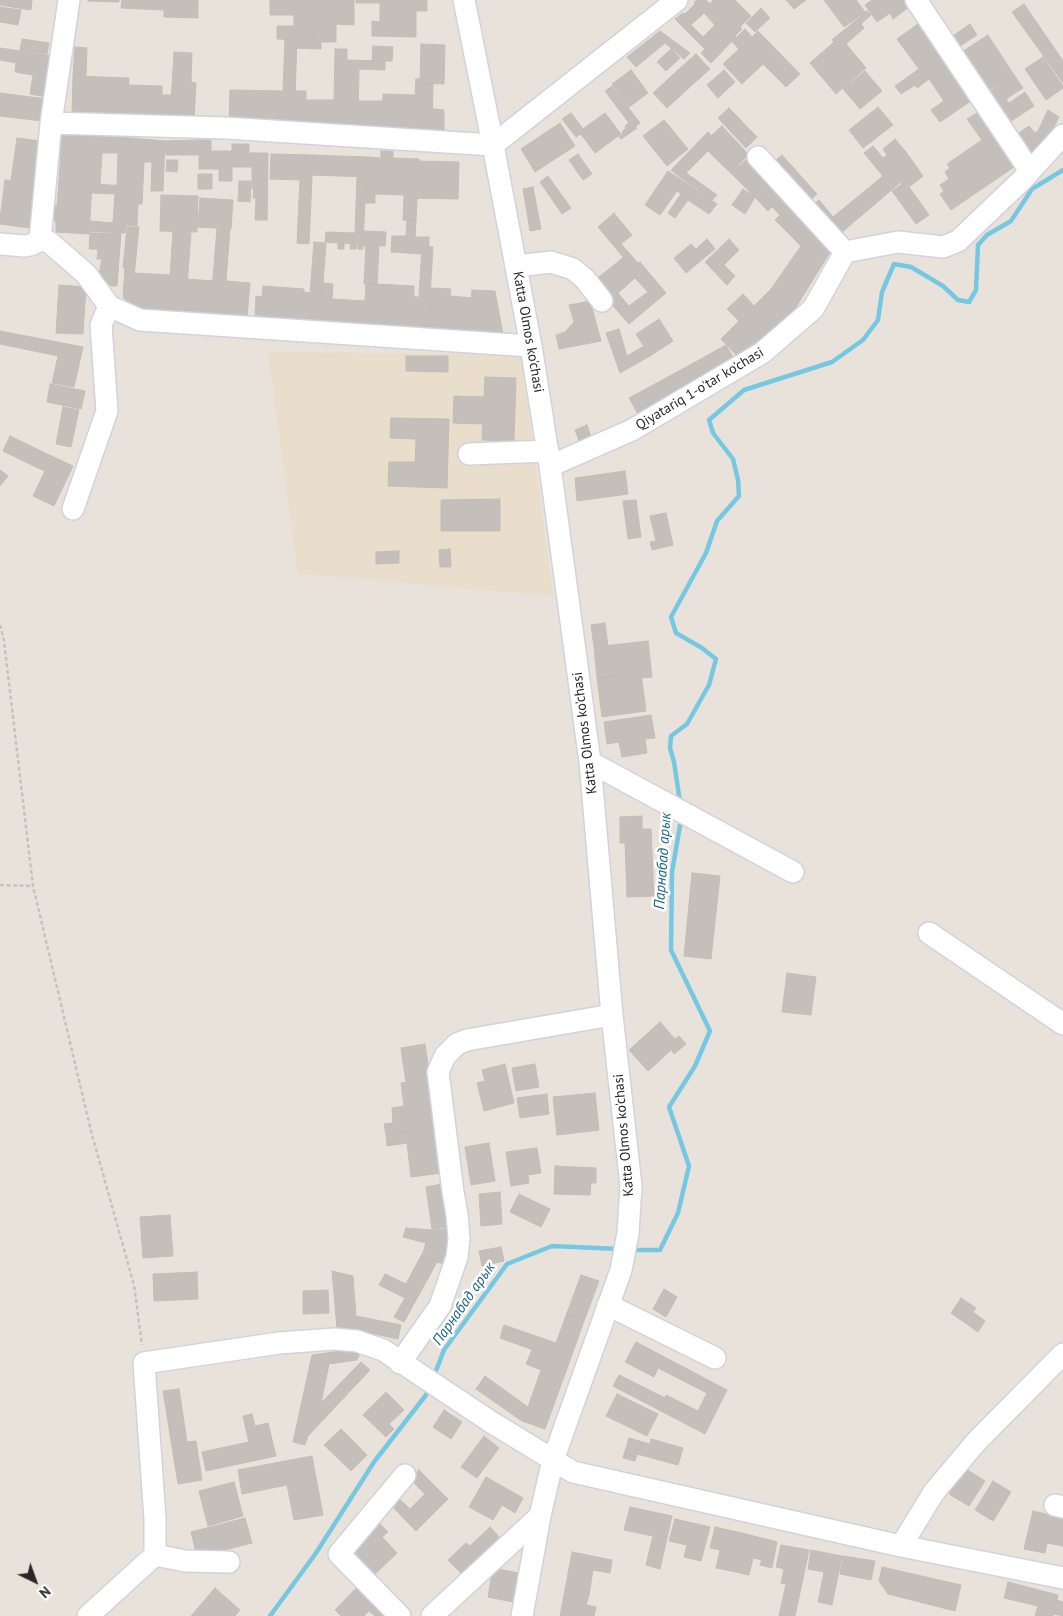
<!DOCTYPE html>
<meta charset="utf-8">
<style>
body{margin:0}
#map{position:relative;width:1063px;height:1616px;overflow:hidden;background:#e9e2da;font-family:"PT Sans",sans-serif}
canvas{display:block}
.north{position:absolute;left:10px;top:1556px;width:50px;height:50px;-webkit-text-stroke:4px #fff;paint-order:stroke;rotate:138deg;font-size:14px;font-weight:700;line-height:20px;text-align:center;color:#272727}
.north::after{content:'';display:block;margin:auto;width:18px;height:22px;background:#272727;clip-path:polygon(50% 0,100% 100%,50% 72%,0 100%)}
</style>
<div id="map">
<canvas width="1063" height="1616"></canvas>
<div class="north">N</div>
</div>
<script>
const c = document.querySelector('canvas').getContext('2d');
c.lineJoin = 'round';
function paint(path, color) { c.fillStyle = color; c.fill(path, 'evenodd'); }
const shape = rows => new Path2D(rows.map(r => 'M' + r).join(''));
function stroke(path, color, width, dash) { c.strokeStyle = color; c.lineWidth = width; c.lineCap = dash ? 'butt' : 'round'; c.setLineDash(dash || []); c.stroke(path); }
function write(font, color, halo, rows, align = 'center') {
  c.font = font + ' "PT Sans",sans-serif'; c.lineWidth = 5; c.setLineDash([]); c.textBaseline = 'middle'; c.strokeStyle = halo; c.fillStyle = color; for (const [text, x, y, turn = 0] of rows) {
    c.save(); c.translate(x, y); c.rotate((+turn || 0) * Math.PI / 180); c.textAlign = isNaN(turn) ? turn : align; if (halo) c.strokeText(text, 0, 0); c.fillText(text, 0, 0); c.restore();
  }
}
paint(shape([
 [268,352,521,354,553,596,298,574]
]), '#e9decb');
stroke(shape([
 [680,802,674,762,670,748,671,736,687,724,709,685,716,659,702,648,676,633,671,617,706,553,717,521,739,496,738,480,733,459,713,433,709,420,744,390,832,362,863,340,878,320,882,292,894,264,911,267,943,286,958,300,969,302,976,290,978,245,987,235,1011,221,1032,189,1063,170],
 [632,1250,660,1250,678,1213,689,1166,669,1107,695,1066,710,1031,671,950,672,872,681,820],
 [434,1376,444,1350,507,1264,552,1246,619,1249],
 [270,1616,316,1553,374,1462,426,1395,429,1387]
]), '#76c8e2', 4.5);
const building = shape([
 [0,0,32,0,31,10,0,5,0,0],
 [88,0,119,0,119,2,88,1,88,0],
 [122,0,198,0,198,18,164,17,164,10,121,8,122,0],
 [270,0,316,0,315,40,277,39,277,26,294,26,294,15,270,15,270,0],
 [316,0,354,0,354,25,336,24,336,42,321,42,321,49,296,48,297,39,315,40,316,0],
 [356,0,370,0,370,3,356,3,356,0],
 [370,0,427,0,427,11,416,11,416,37,372,36,372,21,380,22,380,3,370,3,370,0],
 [697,0,706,0,723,17,715,25,704,13,691,25,703,37,715,25,722,32,705,49,675,19,683,13,685,14,695,4,694,2,697,0],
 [713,0,735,0,751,16,743,24,730,11,723,17,710,4,713,0],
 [786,0,806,0,794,9,786,0],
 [824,0,856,0,865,12,844,27,824,0],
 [872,0,904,0,909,7,893,19,890,13,877,22,865,5,872,0],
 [1024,4,1063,61,1063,83,1012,12,1024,4],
 [0,7,21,10,18,25,0,22,0,7],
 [761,8,770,18,755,32,746,23,761,8],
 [730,11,743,24,740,27,742,29,735,36,731,31,734,28,723,17,730,11],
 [867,11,871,15,861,24,864,28,846,44,866,68,836,94,810,63,834,42,832,40,867,11],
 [723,17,734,28,731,31,736,37,711,63,701,53,722,32,715,25,723,17],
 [918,24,940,54,919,69,897,39,918,24],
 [970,24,977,35,954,50,947,40,970,24],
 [745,29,752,37,758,31,800,74,786,87,763,64,742,84,723,64,739,49,732,42,745,29],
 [660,31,690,53,684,59,665,43,636,67,627,57,660,31],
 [988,35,1014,75,983,94,957,55,988,35],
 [22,39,49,43,47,54,20,50,22,39],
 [285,39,297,39,294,126,229,124,230,90,283,91,285,39],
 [421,44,445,45,444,84,420,83,421,44],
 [373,46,393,47,392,61,372,61,373,46],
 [75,47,87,48,86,76,73,76,75,47],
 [0,48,52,56,46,97,30,94,33,75,15,72,16,63,0,60,0,48],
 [335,49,347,49,347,60,385,61,385,70,359,69,358,127,294,126,295,91,306,91,306,100,334,100,335,49],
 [671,49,680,58,666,71,657,62,671,49],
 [174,52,192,53,191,82,196,83,194,121,170,120,174,52],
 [696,54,710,69,692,85,678,70,696,54],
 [940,54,971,101,940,122,931,110,944,101,929,79,917,88,915,85,901,94,895,86,940,54],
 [1043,57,1063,86,1063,88,1046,100,1025,69,1043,57],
 [631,70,648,93,629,107,612,84,631,70],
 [678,70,692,85,667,108,653,93,678,70],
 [724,70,735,82,718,98,707,85,724,70],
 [865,71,882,91,860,109,843,89,865,71],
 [1014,75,1023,88,1006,99,1009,103,1025,92,1034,106,1005,125,985,95,1014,75],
 [73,76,129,78,127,120,72,118,73,76],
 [416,79,420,79,420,83,433,84,432,129,382,128,383,94,415,95,416,79],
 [128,85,162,86,162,95,172,95,170,120,127,118,128,85],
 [612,86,640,123,635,127,637,128,621,139,619,137,623,134,622,132,626,128,625,126,629,123,605,91,612,86],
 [0,93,46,99,43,121,0,116,0,93],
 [359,101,383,101,382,128,358,127,359,101],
 [878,107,893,125,863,148,849,130,878,107],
 [729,108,757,137,746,148,718,118,729,108],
 [433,109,444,110,444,130,432,129,433,109],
 [1048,110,1059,117,1046,142,1027,157,1013,137,1029,126,1035,133,1038,131,1048,110],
 [571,113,583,129,605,113,621,134,595,153,581,134,576,137,562,119,571,113],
 [977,113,1014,167,951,210,940,194,944,191,940,185,949,179,945,172,950,168,947,164,982,140,967,119,977,113],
 [664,120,688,149,667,166,643,136,664,120],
 [560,123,575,146,535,172,521,149,560,123],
 [722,126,749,155,739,164,712,135,722,126],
 [708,132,712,137,708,151,681,178,671,170,708,132],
 [62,134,130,138,128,186,117,185,118,153,102,153,100,184,59,182,62,134],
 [712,135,739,164,738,165,739,166,746,160,758,175,745,187,708,151,712,135],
 [17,138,40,141,34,183,11,180,17,138],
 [130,138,165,141,163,191,151,191,152,162,144,162,142,204,138,204,137,226,126,225,130,138],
 [895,139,906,152,888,165,901,182,835,238,809,208,819,200,833,217,883,176,864,153,873,146,883,158,887,155,883,149,895,139],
 [199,140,211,140,211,151,232,151,232,181,219,181,219,169,199,169,199,140],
 [199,140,199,155,166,155,165,141,199,140],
 [232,144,249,144,249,153,268,153,267,220,255,220,256,198,253,198,254,189,252,189,252,167,232,167,232,144],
 [381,151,393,151,393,158,419,159,416,221,403,220,404,195,375,194,375,203,365,203,367,157,381,158,381,151],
 [906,152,923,176,909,187,929,215,916,224,892,191,902,184,888,165,906,152],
 [271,154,313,155,309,244,297,243,300,180,270,179,271,154],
 [578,154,592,174,583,180,569,160,578,154],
 [313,155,367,157,366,177,312,175,313,155],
 [782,155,817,194,806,204,770,165,782,155],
 [167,160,178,160,177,172,166,171,167,160],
 [418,161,459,162,458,199,417,198,418,161],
 [668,171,717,204,709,214,688,200,675,218,668,213,681,194,677,191,660,215,645,205,668,171],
 [686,173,717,195,712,200,681,178,686,173],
 [198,174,212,174,212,189,198,189,198,174],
 [758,175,815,233,801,246,775,220,780,215,772,207,768,211,745,187,758,175],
 [548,176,571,208,562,214,540,182,548,176],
 [357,177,366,177,363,245,366,246,363,246,363,249,358,249,358,243,357,243,356,249,350,249,351,244,344,243,344,249,338,249,338,243,325,242,326,232,355,233,357,177],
 [5,180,34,183,29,228,0,224,0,212,1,212,5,180],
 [239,181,251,181,250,202,238,201,239,181],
 [59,182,92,184,89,234,56,232,56,221,49,220,50,206,57,206,59,182],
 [92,184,128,186,125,233,89,231,90,221,113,223,115,194,92,193,92,184],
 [533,187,541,229,530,231,523,189,533,187],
 [743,189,755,197,745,214,732,205,743,189],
 [161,195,198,196,197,232,160,231,161,195],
 [200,198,233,200,231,229,198,227,200,198],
 [614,213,632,235,621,244,629,253,623,257,598,227,614,213],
 [407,220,416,221,415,237,429,237,429,246,422,246,421,254,391,252,392,236,406,236,407,220],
 [127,227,139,227,131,306,123,297,125,268,123,268,127,227],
 [217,229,230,230,226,281,250,283,247,317,210,314,217,229],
 [364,231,386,232,385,246,363,245,364,231],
 [173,232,191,233,185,313,131,308,134,273,170,275,173,232],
 [90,233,121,233,117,286,111,286,99,275,102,259,97,259,98,249,89,249,90,233],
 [815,233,832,249,793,312,771,289,801,246,815,233],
 [707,239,715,249,686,273,674,258,691,244,696,249,707,239],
 [729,239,739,250,724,265,735,276,727,285,705,262,729,239],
 [314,242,326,243,320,322,262,318,262,315,255,315,256,296,262,297,263,286,304,289,304,292,310,293,314,242],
 [366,245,379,245,377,285,364,284,366,245],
 [422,246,433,247,428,329,374,326,377,284,414,286,414,297,419,297,422,246],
 [629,253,638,263,603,292,594,281,629,253],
 [640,262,666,293,629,324,602,293,611,285,629,306,648,292,635,278,637,269,634,266,640,262],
 [634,266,637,269,635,278,618,293,611,285,634,266],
 [187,279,213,281,210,318,185,313,187,279],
 [323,283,333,284,332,299,365,301,366,284,377,285,374,326,320,322,323,283],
 [59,285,86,287,83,334,56,333,59,285],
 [431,288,451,289,450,296,472,298,469,334,428,329,431,288],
 [771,289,793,312,741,360,721,339,739,321,727,309,743,294,754,306,771,289],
 [472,290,495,291,503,334,469,334,472,290],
 [590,301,601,341,559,349,556,335,565,332,574,322,569,305,590,301],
 [659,319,673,341,650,356,636,334,659,319],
 [619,329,627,356,644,346,650,356,620,373,606,333,619,329],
 [0,331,83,347,74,387,52,383,58,356,0,344,0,331],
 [726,345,737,364,700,384,690,365,726,345],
 [406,356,448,356,448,372,406,371,406,356],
 [690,365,699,381,638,414,629,398,690,365],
 [485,377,516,378,514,441,482,440,483,424,453,423,454,396,484,397,485,377],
 [50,384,85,391,81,409,47,402,50,384],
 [63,407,79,410,71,447,56,444,63,407],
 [391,418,449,419,447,488,388,486,389,462,415,462,416,439,390,438,391,418],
 [587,425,591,437,579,441,575,430,587,425],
 [10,436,43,452,36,467,3,451,10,436],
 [43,452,73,466,54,506,33,496,45,471,36,467,43,452],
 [0,470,8,476,0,486,0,470],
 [625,471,628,494,577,501,575,478,625,471],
 [500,499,500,531,441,531,441,500,500,499],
 [636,500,641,537,628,539,623,501,636,500],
 [666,513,673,545,652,550,650,542,656,541,650,516,666,513],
 [450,549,451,567,440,567,439,550,450,549],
 [399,551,399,563,376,564,376,552,399,551],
 [605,623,608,646,594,647,591,625,605,623],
 [648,641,652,677,642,678,641,673,597,678,594,647,648,641],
 [641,673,646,711,602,717,597,678,641,673],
 [651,715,655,738,645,739,647,753,622,757,619,742,607,744,604,722,651,715],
 [642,816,642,829,651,829,654,896,627,897,625,843,620,843,620,817,642,816],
 [692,873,720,876,711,959,684,956,692,873],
 [787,973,816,977,811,1015,782,1012,787,973],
 [660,1022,675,1039,679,1036,686,1044,674,1054,671,1050,648,1071,629,1050,660,1022],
 [425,1044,430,1079,406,1083,401,1048,425,1044],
 [505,1064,514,1103,484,1111,477,1083,485,1081,482,1070,505,1064],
 [535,1064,539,1087,516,1091,512,1068,535,1064],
 [430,1079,436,1128,386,1135,384,1124,393,1123,392,1108,404,1106,401,1083,430,1079],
 [595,1093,599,1130,557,1135,553,1097,595,1093],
 [547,1094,549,1114,520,1118,517,1098,547,1094],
 [436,1128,442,1173,411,1177,407,1143,387,1146,386,1135,436,1128],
 [489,1143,495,1181,471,1185,465,1147,489,1143],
 [537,1148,541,1173,528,1175,529,1183,511,1186,506,1152,537,1148],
 [555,1166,596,1168,596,1183,591,1183,590,1195,554,1194,555,1166],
 [447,1183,453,1226,432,1229,426,1187,447,1183],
 [500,1192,502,1224,481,1226,479,1194,500,1192],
 [519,1194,550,1209,541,1227,510,1212,519,1194],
 [170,1215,173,1256,143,1258,140,1217,170,1215],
 [406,1228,432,1230,454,1228,444,1264,437,1262,423,1253,426,1243,403,1237,406,1228],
 [501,1247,504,1261,482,1266,479,1251,501,1247],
 [422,1254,437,1262,404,1322,394,1317,405,1298,379,1285,385,1274,406,1284,422,1254],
 [332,1271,353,1276,356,1316,401,1325,398,1339,347,1328,337,1329,332,1271],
 [197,1272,198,1299,154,1301,153,1274,197,1272],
 [581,1275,599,1281,584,1321,567,1313,581,1275],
 [664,1289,677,1297,666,1317,653,1309,664,1289],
 [328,1290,329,1313,303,1314,303,1291,328,1290],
 [961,1298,976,1308,973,1312,985,1321,978,1332,951,1313,961,1298],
 [567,1313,584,1321,569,1363,500,1338,504,1325,556,1343,567,1313],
 [636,1342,727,1390,705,1434,613,1386,619,1375,665,1398,666,1395,698,1411,707,1393,658,1368,654,1377,625,1362,636,1342],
 [362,1348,357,1360,329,1364,321,1403,361,1362,370,1370,308,1436,305,1445,293,1442,312,1355,362,1348],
 [532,1350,569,1363,545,1429,522,1421,476,1389,485,1376,528,1407,541,1370,526,1364,532,1350],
 [179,1389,187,1442,196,1441,202,1480,178,1484,163,1391,179,1389],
 [386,1392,404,1410,389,1424,394,1429,386,1437,363,1415,386,1392],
 [617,1394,658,1414,647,1436,606,1416,617,1394],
 [444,1410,462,1422,451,1439,433,1427,444,1410],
 [252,1414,255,1426,268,1423,276,1456,253,1461,243,1416,252,1414],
 [341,1429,367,1455,351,1471,324,1445,341,1429],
 [484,1436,499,1448,477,1478,461,1467,484,1436],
 [629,1438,650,1444,651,1439,683,1448,678,1465,637,1454,635,1461,623,1458,629,1438],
 [249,1442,253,1461,206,1471,202,1452,249,1442],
 [312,1456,323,1515,294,1520,287,1485,242,1494,238,1470,312,1456],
 [966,1469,985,1481,969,1506,949,1494,966,1469],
 [419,1470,448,1499,416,1531,387,1501,394,1494,410,1509,425,1494,410,1479,419,1470],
 [486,1477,523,1498,515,1513,502,1505,493,1520,469,1507,486,1477],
 [993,1481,1011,1492,993,1521,975,1510,993,1481],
 [234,1482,243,1516,208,1526,199,1491,234,1482],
 [630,1507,672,1516,660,1569,646,1565,653,1536,624,1530,630,1507],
 [1033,1511,1063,1518,1063,1546,1047,1543,1045,1553,1024,1549,1033,1511],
 [245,1518,252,1543,197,1557,191,1532,245,1518],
 [675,1519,710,1527,701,1561,684,1557,687,1545,669,1541,675,1519],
 [379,1523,388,1532,382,1537,397,1553,373,1576,350,1553,379,1523],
 [490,1527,504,1542,466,1578,448,1560,466,1543,470,1546,490,1527],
 [715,1527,746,1534,736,1572,716,1568,720,1550,710,1548,715,1527],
 [746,1534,777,1542,772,1568,760,1565,762,1560,753,1558,749,1575,736,1572,746,1534],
 [781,1545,809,1550,795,1616,779,1616,786,1584,781,1583,784,1569,776,1567,781,1545],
 [811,1550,842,1556,832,1605,818,1602,824,1572,808,1569,811,1550],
 [572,1552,612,1560,610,1573,593,1570,589,1595,565,1590,572,1552],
 [843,1556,875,1561,871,1580,840,1574,843,1556],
 [882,1567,961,1585,955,1611,888,1594,879,1581,882,1567],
 [493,1568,518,1573,513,1602,488,1597,493,1568],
 [1008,1582,1058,1595,1053,1616,1035,1616,1038,1606,1004,1598,1008,1582],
 [360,1584,394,1616,375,1616,369,1611,364,1616,341,1616,335,1610,360,1584],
 [215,1588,240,1610,235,1616,191,1616,215,1588],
 [565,1590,589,1595,586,1605,596,1607,594,1616,560,1616,565,1590],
 [1057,1600,1063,1602,1063,1616,1054,1614,1057,1600]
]);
paint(building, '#c4bfba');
stroke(building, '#c3beb4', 1);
const minor = shape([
 [464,0,493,145,531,346,550,466,590,762,612,1015,631,1186,628,1233,621,1270,553,1460,540,1516,522,1616],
 [916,0,1030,171],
 [51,123,226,128,493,145,677,0],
 [758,157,845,252],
 [40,240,51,123,69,0],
 [0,244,25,246,31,245,40,240,49,242,86,274,109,306,140,320,531,346],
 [516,266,551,262,573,269,585,279,602,301],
 [469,454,548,451],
 [550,466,632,430,762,353,813,309,845,252,898,242,943,247,958,241,1023,179,1063,135],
 [73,509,107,411,101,325,109,306],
 [590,762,793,872],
 [929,933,1063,1024],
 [608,1305,715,1358],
 [400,1363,440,1306,457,1257,459,1239,457,1215,453,1192,438,1072,445,1056,457,1044,467,1040,612,1015],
 [1055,1505,1063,1507],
 [901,1546,934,1492,976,1442,1063,1354],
 [155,1555,185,1561,229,1562],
 [88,1616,155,1555,155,1519,144,1363,279,1343,334,1339,357,1341,383,1350,491,1422,573,1472,901,1546,1063,1578],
 [400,1616,339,1554,405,1475],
 [432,1616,540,1516]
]);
stroke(minor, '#d0d3df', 24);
stroke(shape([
 [0,625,4,641,33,886,91,1131,134,1285,142,1345],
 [0,885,33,886]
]), '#c3c3c3', 2.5, [4, 2.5]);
stroke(minor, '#fff', 21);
write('14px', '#272727', '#fff', [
 ["Katta Olmos ko'chasi",528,332,80],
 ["Qiyatariq 1-o'tar ko'chasi",700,389,-31],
 ["Katta Olmos ko'chasi",585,733,-97],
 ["Katta Olmos ko'chasi",624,1135,-95]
]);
write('italic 15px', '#1a6689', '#fff', [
 ["Парнабад арык",663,861,-86],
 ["Парнабад арык",464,1304,-55]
]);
</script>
